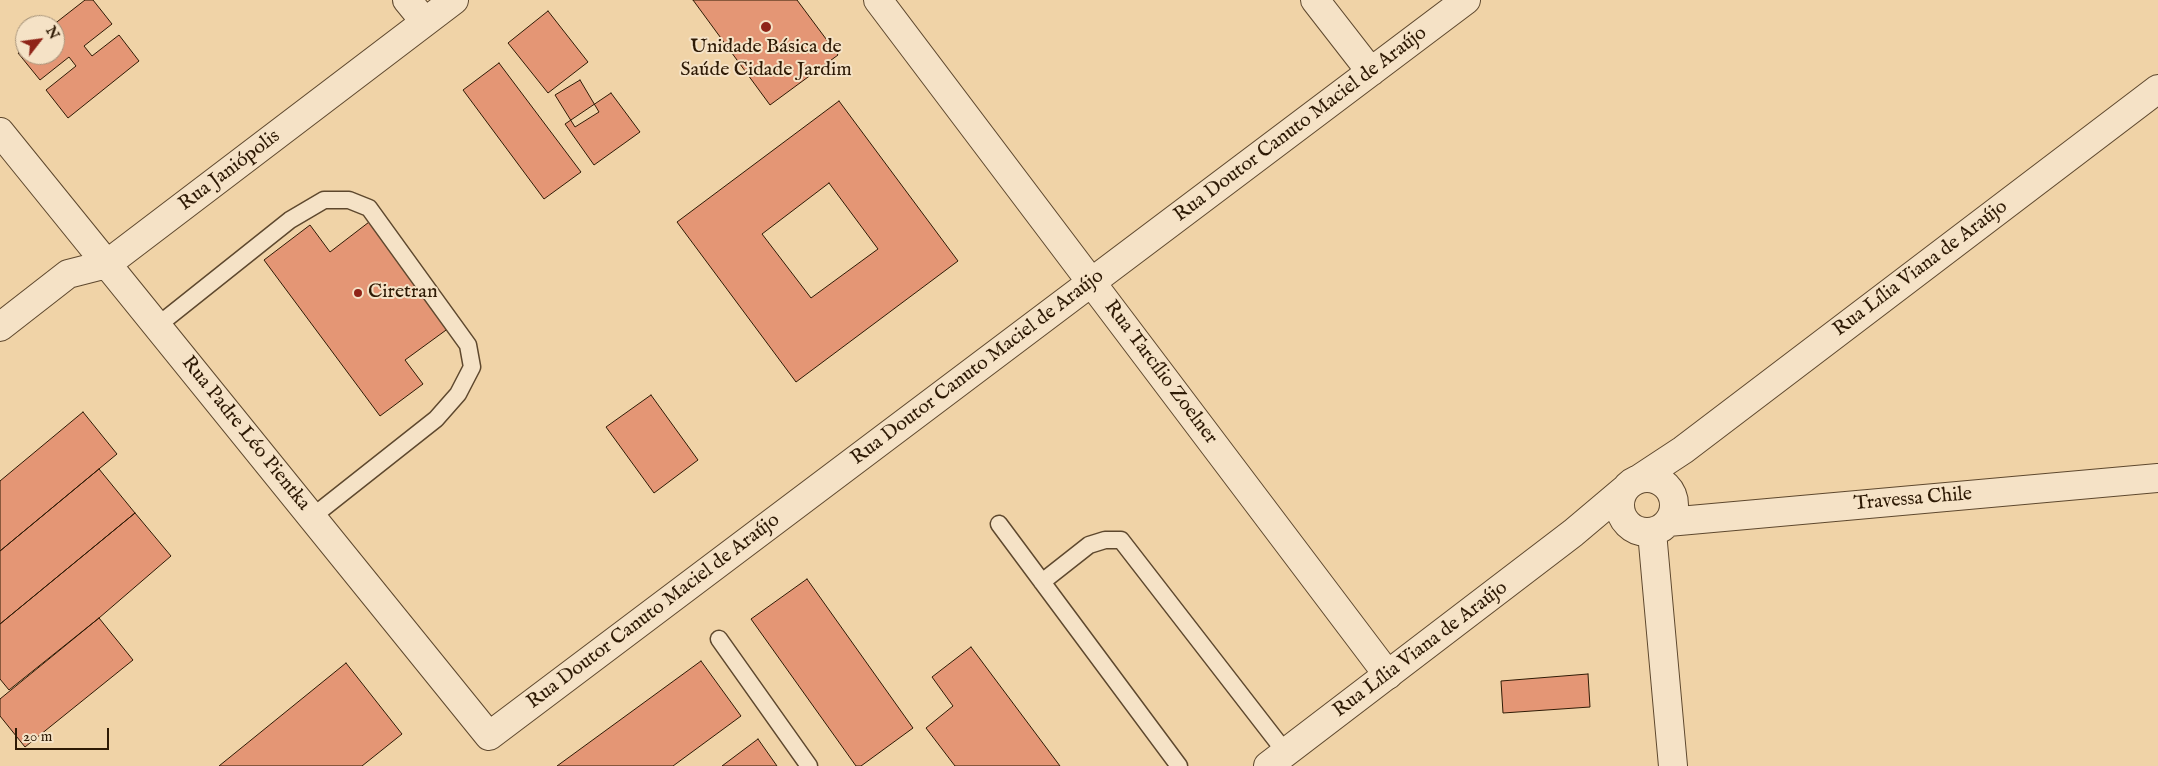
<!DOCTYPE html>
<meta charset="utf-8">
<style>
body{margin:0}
#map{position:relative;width:2158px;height:766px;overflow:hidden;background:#f0d3a7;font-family:"IM FELL English",serif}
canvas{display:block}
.north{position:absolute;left:15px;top:15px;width:50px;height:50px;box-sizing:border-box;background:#f5e2c6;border:1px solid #a59279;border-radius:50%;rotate:60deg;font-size:14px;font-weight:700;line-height:20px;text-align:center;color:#2e1a05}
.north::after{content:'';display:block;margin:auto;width:18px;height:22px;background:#8f2418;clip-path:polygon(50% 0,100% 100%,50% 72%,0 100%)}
.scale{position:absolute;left:15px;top:728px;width:94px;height:22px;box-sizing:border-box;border:2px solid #2e1a05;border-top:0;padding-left:6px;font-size:15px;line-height:18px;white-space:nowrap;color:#2e1a05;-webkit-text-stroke:4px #f5e2c6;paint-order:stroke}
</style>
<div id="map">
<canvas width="2158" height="766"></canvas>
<div class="north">N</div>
<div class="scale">20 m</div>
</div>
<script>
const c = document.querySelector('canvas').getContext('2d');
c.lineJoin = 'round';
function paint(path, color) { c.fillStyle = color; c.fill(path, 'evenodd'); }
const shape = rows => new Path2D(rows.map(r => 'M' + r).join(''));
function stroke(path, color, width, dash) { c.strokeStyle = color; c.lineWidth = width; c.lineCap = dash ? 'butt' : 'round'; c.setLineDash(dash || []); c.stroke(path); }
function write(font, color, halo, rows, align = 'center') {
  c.font = font + ' "IM FELL English",serif'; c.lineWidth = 4; c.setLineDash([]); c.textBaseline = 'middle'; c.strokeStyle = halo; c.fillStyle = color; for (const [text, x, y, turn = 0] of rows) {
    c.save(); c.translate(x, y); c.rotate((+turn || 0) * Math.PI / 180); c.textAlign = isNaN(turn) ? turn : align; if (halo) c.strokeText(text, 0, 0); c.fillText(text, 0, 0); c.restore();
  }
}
const building = shape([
 [85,0,93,0,112,24,84,46,92,56,119,35,139,61,68,118,46,90,76,66,69,57,40,80,18,53,25,48,25,55,55,55,55,25,53,25,85,0],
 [693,0,797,0,838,55,770,105,693,0],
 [548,11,588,62,548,93,508,43,548,11],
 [499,63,581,172,544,199,463,90,499,63],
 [580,80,599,112,575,127,555,95,580,80],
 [611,93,640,132,594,165,565,124,611,93],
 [839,101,958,261,796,382,677,222,839,101],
 [829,183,878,249,811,298,762,234,829,183],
 [373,219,453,325,405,360,423,384,380,416,264,260,310,225,330,252,373,219],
 [651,395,698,460,654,493,606,427,651,395],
 [83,412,117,454,0,551,0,481,83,412],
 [99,469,135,513,0,624,0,551,99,469],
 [135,513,171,556,99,618,9,690,0,679,0,624,135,513],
 [807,579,913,728,861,766,856,766,751,619,807,579],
 [99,618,133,660,25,747,0,716,0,699,99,618],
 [971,647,1060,766,955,766,926,728,953,706,932,677,971,647],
 [701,661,741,716,673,766,557,766,701,661],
 [346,663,402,734,362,766,219,766,346,663],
 [1588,674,1590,707,1503,713,1501,681,1588,674],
 [758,739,777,766,722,766,758,739]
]);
paint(building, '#e49675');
stroke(building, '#2e1a05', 1);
const service = shape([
 [157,326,290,220,324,200,349,200,369,208,468,345,472,367,458,394,436,419,312,517],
 [999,524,1179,766],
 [1042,582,1089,545,1105,540,1121,540,1286,753],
 [719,639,809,766]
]);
const minor = shape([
 [407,0,425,22],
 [878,0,1388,675],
 [1315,0,1371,72],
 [0,132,489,736,1466,0],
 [0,327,68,274,107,264,454,0],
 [1652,532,1673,766]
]);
const tertiary = shape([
 '1620 505a27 27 0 1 1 54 0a27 27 0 1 1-54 0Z',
 [1639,479,1683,450,2158,89],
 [1668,522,2158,478],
 [1268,766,1573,533,1624,490]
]);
stroke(service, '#5e482e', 19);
stroke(minor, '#5e482e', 30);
stroke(tertiary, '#5e482e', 30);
stroke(service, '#f5e2c6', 16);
stroke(minor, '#f5e2c6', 28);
stroke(tertiary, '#f5e2c6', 28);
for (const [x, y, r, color] of [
 [766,27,6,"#8f2418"],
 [358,293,5,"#8f2418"]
]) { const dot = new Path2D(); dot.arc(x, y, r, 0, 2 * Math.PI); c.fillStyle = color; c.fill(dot); stroke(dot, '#f5e2c6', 2); }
write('20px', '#2e1a05', '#f5e2c6', [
 ["Unidade Básica de",766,48],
 ["Saúde Cidade Jardim",766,71],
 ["Ciretran",368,293,"left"]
]);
write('20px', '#2e1a05', '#f5e2c6', [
 ["Rua Doutor Canuto Maciel de Araújo",1301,125,-37],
 ["Rua Janiópolis",230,171,-37],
 ["Rua Lília Viana de Araújo",1921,269,-37],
 ["Rua Doutor Canuto Maciel de Araújo",978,368,-37],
 ["Rua Tarcílio Zoelner",1160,373,53],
 ["Rua Padre Léo Pientka",245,434,51],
 ["Travessa Chile",1913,500,-5],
 ["Rua Doutor Canuto Maciel de Araújo",654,612,-37],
 ["Rua Lília Viana de Araújo",1421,650,-37]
]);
</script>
